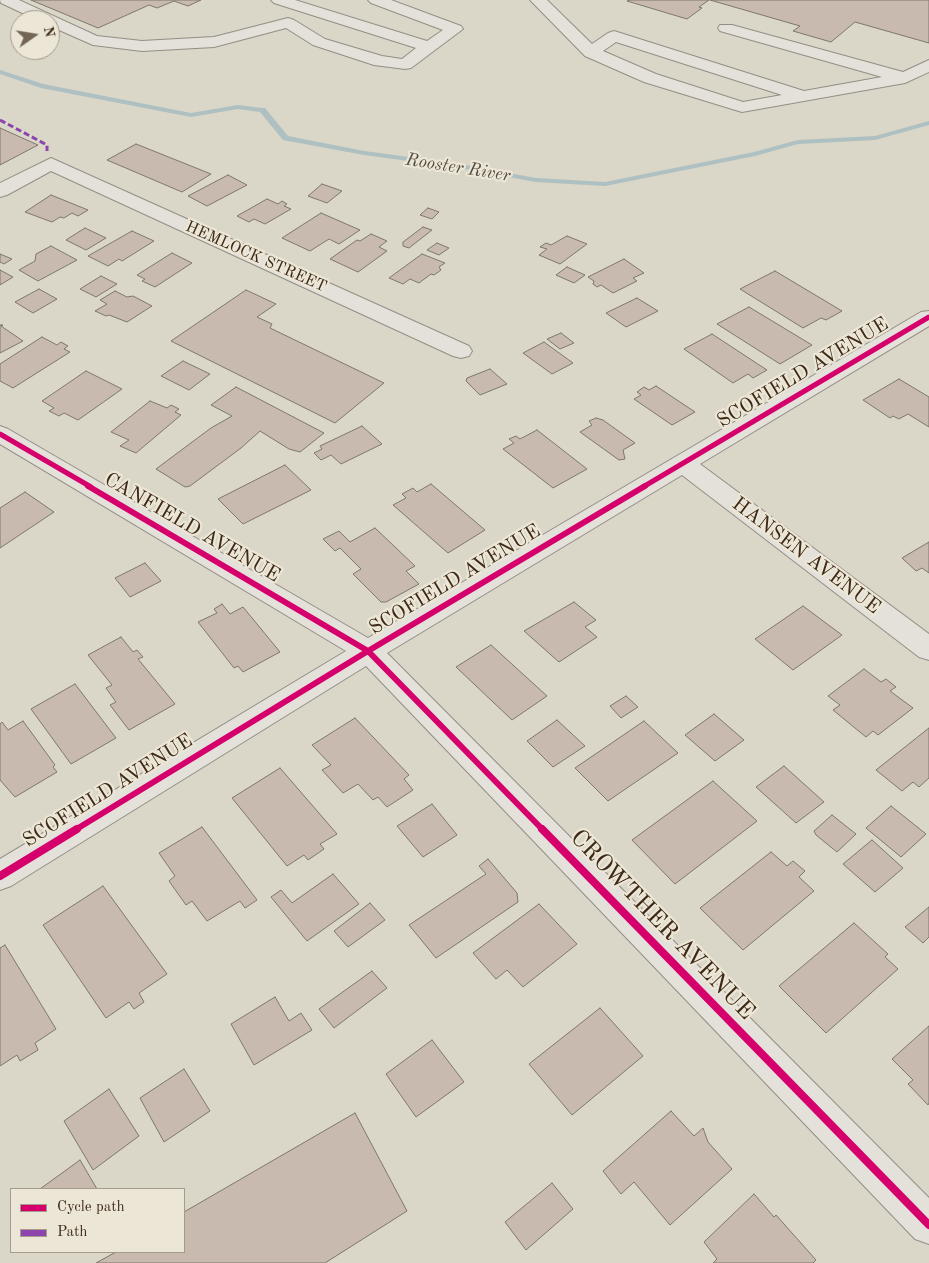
<!DOCTYPE html>
<style>
body{margin:0}
#map{position:relative;width:929px;height:1263px;overflow:hidden;background:#dad6c8;font-family:"Old Standard TT",serif}
canvas{display:block}
.legend{position:absolute;left:10px;top:1188px;width:175px;height:65px;box-sizing:border-box;background:#ece6d6;border:1px solid #a69a8a;margin:0;padding:6px 9px;list-style:none;font-size:15px;color:#3d2917}
.legend li{display:flex;align-items:center;gap:10px;height:25px}
.legend b{width:25px;border:1px solid #a69a8a}
.north{position:absolute;left:10px;top:10px;width:50px;height:50px;box-sizing:border-box;background:#ece6d6;border:1px solid #a69a8a;border-radius:50%;rotate:77deg;font-size:14px;font-weight:700;line-height:20px;text-align:center;color:#3d2917}
.north::after{content:'';display:block;margin:auto;width:18px;height:22px;background:#746655;clip-path:polygon(50% 0,100% 100%,50% 72%,0 100%)}
</style>
<div id="map">
<canvas width="929" height="1263"></canvas>
<ul class="legend">
<li><b style="height:6px;background:#d6006c"></b>Cycle path</li>
<li><b style="height:6px;background:#8e44ad"></b>Path</li>
</ul>
<div class="north">N</div>
</div>
<script>
const c = document.querySelector('canvas').getContext('2d');
c.lineJoin = 'round';
const shape = rows => new Path2D(rows.map(r => 'M' + r).join(''));
function paint(path, color) { c.fillStyle = color; c.fill(path, 'evenodd'); }
function stroke(path, color, width, dash) { c.strokeStyle = color; c.lineWidth = width; c.lineCap = dash ? 'butt' : 'round'; c.setLineDash(dash || []); c.stroke(path); }
function write(font, color, halo, rows, align = 'center') {
  c.font = font + ' "Old Standard TT",serif'; c.lineWidth = 4.5; c.setLineDash([]); c.textBaseline = 'middle'; c.strokeStyle = halo; c.fillStyle = color; for (const [text, x, y, turn = 0] of rows) {
    c.save(); c.translate(x, y); c.rotate((+turn || 0) * Math.PI / 180); c.textAlign = isNaN(turn) ? turn : align; if (halo) c.strokeText(text, 0, 0); c.fillText(text, 0, 0); c.restore();
  }
}
paint(shape([
 [0,70,43,84,191,113,238,105,262,108,265,108,288,136,364,151,454,163,536,178,605,182,754,152,798,140,875,136,929,121,929,125,875,140,798,144,755,156,605,186,536,182,454,167,364,155,283,140,260,112,238,109,191,117,41,88,0,74,0,70]
]), '#aec0c1');
const building = shape([
 [31,0,201,0,188,6,174,1,157,8,149,5,98,28,31,0],
 [629,0,709,0,699,7,702,8,687,19,627,1,629,0],
 [710,0,929,0,929,43,855,22,831,42,793,31,800,26,710,0],
 [0,128,38,145,0,165,0,128],
 [136,144,211,174,182,192,107,160,136,144],
 [228,175,247,185,207,206,188,196,228,175],
 [322,184,342,191,327,203,308,196,322,184],
 [51,195,88,210,78,216,72,213,64,218,60,217,52,222,25,212,51,195],
 [267,199,278,204,282,201,287,204,284,206,291,209,265,224,254,219,249,222,237,216,267,199],
 [428,208,439,212,432,219,420,215,428,208],
 [321,213,360,230,339,244,329,239,310,251,282,238,321,213],
 [423,227,432,230,409,248,403,246,403,242,423,227],
 [85,228,106,238,86,250,66,240,85,228],
 [132,231,154,241,122,261,119,259,108,266,88,256,132,231],
 [371,234,387,241,379,247,387,251,358,272,330,259,357,240,360,241,371,234],
 [567,236,587,244,560,264,539,255,547,249,540,247,546,243,551,245,567,236],
 [437,243,449,248,439,255,427,250,437,243],
 [51,246,77,260,38,281,19,270,35,261,36,254,51,246],
 [172,253,192,263,155,287,142,281,145,279,137,275,172,253],
 [0,254,12,259,4,264,0,262,0,254],
 [422,254,445,263,439,267,441,270,434,275,431,274,419,283,410,279,403,284,389,278,422,254],
 [624,259,644,273,633,278,637,281,613,293,601,285,597,287,593,284,594,281,588,277,624,259],
 [567,267,585,275,574,283,556,275,567,267],
 [0,270,13,277,0,285,0,270],
 [775,271,842,311,826,320,821,318,803,328,740,289,775,271],
 [101,276,117,284,96,297,80,289,101,276],
 [39,289,57,299,33,313,15,302,39,289],
 [246,290,276,304,257,317,272,324,270,328,384,383,335,423,171,341,246,290],
 [115,291,127,297,133,296,152,306,127,322,109,315,106,316,95,311,107,304,100,300,115,291],
 [637,298,658,311,626,327,606,313,637,298],
 [749,307,812,345,780,364,717,324,749,307],
 [0,325,3,325,1,326,23,341,0,353,0,325],
 [561,333,574,343,560,349,547,339,561,333],
 [712,334,767,370,753,378,748,374,733,383,684,349,712,334],
 [42,337,57,345,61,342,68,346,64,349,70,352,13,388,0,381,0,364,42,337],
 [544,342,573,363,552,374,523,353,544,342],
 [183,361,210,374,189,390,161,376,183,361],
 [490,369,507,384,480,395,466,381,467,378,490,369],
 [86,371,122,389,78,420,64,413,59,416,49,411,54,408,42,401,86,371],
 [899,379,929,397,929,427,908,414,899,419,893,416,890,418,863,400,899,379],
 [656,386,695,412,672,425,634,399,641,395,637,392,644,387,649,390,656,386],
 [236,387,324,433,300,452,289,449,260,431,241,448,190,486,185,487,156,469,211,428,232,416,211,405,236,387],
 [150,401,167,408,171,405,179,409,175,412,181,415,136,453,120,446,129,440,111,432,150,401],
 [596,418,603,420,635,443,623,450,625,459,619,460,580,432,592,425,589,421,596,418],
 [362,426,382,444,341,464,331,455,321,460,314,453,322,449,320,446,362,426],
 [537,430,587,469,553,488,503,449,514,443,509,439,516,436,520,439,537,430],
 [285,465,311,490,243,524,218,499,285,465],
 [431,484,485,530,448,553,393,505,406,498,402,494,413,488,417,492,431,484],
 [25,492,54,512,0,548,0,508,25,492],
 [375,528,415,566,406,571,419,584,386,602,381,602,353,574,361,569,340,548,335,551,323,539,339,531,350,542,375,528],
 [929,542,929,573,922,568,916,571,902,558,929,542],
 [145,563,161,581,130,597,115,578,145,563],
 [574,602,596,620,585,627,597,637,559,662,524,631,574,602],
 [222,604,230,614,243,607,280,652,243,672,238,666,234,668,198,622,217,613,214,609,222,604],
 [803,606,842,635,793,670,755,639,803,606],
 [121,637,133,652,137,650,143,657,138,659,175,704,129,730,110,705,116,702,106,688,112,685,88,655,121,637],
 [491,645,547,696,512,720,456,667,491,645],
 [864,669,881,682,886,679,896,687,890,691,913,708,878,735,873,731,866,737,833,710,840,705,828,696,864,669],
 [75,684,116,738,71,764,31,709,75,684],
 [626,696,638,707,621,718,610,706,626,696],
 [714,714,744,740,715,761,685,735,714,714],
 [355,718,409,775,404,779,413,790,387,807,378,797,373,800,358,784,343,793,322,770,331,765,312,745,355,718],
 [557,720,585,746,553,767,527,741,557,720],
 [23,721,55,765,53,767,57,772,15,797,0,780,0,724,2,722,8,730,23,721],
 [644,721,678,753,608,801,575,768,644,721],
 [929,728,929,778,919,787,913,782,902,791,876,770,929,728],
 [784,766,824,802,796,823,756,787,784,766],
 [280,768,337,834,320,844,324,849,308,860,304,855,287,866,232,798,280,768],
 [713,781,757,821,675,884,632,840,713,781],
 [432,804,457,835,423,857,397,826,432,804],
 [891,806,926,834,901,857,866,828,891,806],
 [832,815,856,834,837,852,816,835,814,831,832,815],
 [202,827,257,900,245,908,240,901,207,921,192,901,186,905,169,881,175,876,159,853,202,827],
 [872,840,903,868,875,892,843,864,872,840],
 [771,852,787,866,793,861,805,871,799,877,814,891,743,950,700,908,771,852],
 [488,859,517,893,518,902,436,958,409,925,486,874,479,866,488,859],
 [333,874,359,904,307,941,271,897,281,890,292,903,333,874],
 [103,886,167,974,139,993,144,1002,134,1009,129,1002,106,1018,43,925,103,886],
 [370,903,385,920,348,947,334,931,370,903],
 [539,904,577,944,523,987,507,970,496,979,473,953,539,904],
 [929,907,929,937,923,943,905,927,929,907],
 [854,923,888,954,885,957,898,969,826,1033,779,986,854,923],
 [5,945,56,1029,35,1043,38,1050,20,1061,17,1055,0,1066,0,948,5,945],
 [372,971,387,988,334,1028,319,1009,372,971],
 [275,997,289,1021,301,1013,312,1030,254,1065,231,1024,275,997],
 [600,1008,643,1056,572,1115,529,1064,600,1008],
 [929,1026,929,1103,928,1105,908,1084,913,1080,892,1059,929,1026],
 [432,1040,464,1082,416,1117,386,1074,432,1040],
 [184,1069,210,1111,164,1142,140,1098,184,1069],
 [109,1089,139,1136,93,1170,64,1121,109,1089],
 [671,1111,694,1136,703,1128,708,1142,732,1169,670,1225,634,1182,621,1194,603,1171,671,1111],
 [355,1113,407,1211,325,1263,96,1263,116,1252,184,1252,184,1212,355,1113],
 [80,1160,97,1189,40,1189,80,1160],
 [552,1183,573,1209,526,1250,505,1222,552,1183],
 [754,1194,774,1217,776,1215,816,1260,813,1263,713,1263,717,1259,704,1242,754,1194]
]);
paint(building, '#c9baaf');
stroke(building, '#7d776d', 1);
const minor = shape([
 [0,0,19,0,97,36,142,41,214,37,288,18,294,20,325,39,382,56,402,59,416,48,274,3,271,0,295,0,427,41,443,30,371,3,368,0,391,0,461,26,463,29,411,68,405,69,374,65,313,45,286,28,214,47,142,51,93,45,50,26,50,20,37,20,1,3,0,0],
 [530,0,547,0,592,44,608,33,614,31,804,91,882,77,720,31,718,28,720,25,732,25,903,72,929,60,929,72,905,83,742,112,644,82,585,56,530,0],
 [616,42,782,95,743,102,656,74,603,51,616,42],
 [51,158,469,346,472,351,469,356,461,358,453,356,51,171,7,195,0,197,0,183,51,158],
 [929,311,929,326,700,464,929,634,929,660,919,657,682,475,387,653,929,1198,929,1244,915,1239,366,666,11,886,0,890,0,859,346,651,0,444,0,426,8,429,368,638,921,312,929,311]
]);
stroke(minor, '#948e84', 2);
paint(minor, '#e3e1da');
stroke(shape([
 [0,120,47,145,47,151]
]), '#8e44ad', 3, [6, 3]);
stroke(shape([
 [0,434,91,487],
 [643,487,929,317]
]), '#d6006c', 5);
stroke(shape([
 [88,486,368,651,543,830],
 [75,830,368,651,645,486]
]), '#d6006c', 6);
stroke(shape([
 [542,829,929,1225],
 [0,876,77,829]
]), '#d6006c', 8);
write('16px', '#3d2917', '#ece6d6', [
 ["HEMLOCK STREET",256,257,24]
]);
write('italic 18px', '#544c41', '#ece6d6', [
 ["Rooster River",458,168,9]
]);
write('20px', '#3d2917', '#ece6d6', [
 ["SCOFIELD AVENUE",803,373,-31],
 ["CANFIELD AVENUE",192,528,30],
 ["HANSEN AVENUE",806,556,37],
 ["SCOFIELD AVENUE",455,580,-31],
 ["SCOFIELD AVENUE",108,791,-32]
]);
write('24px', '#3d2917', '#ece6d6', [
 ["CROWTHER AVENUE",662,925,46]
]);
</script>
